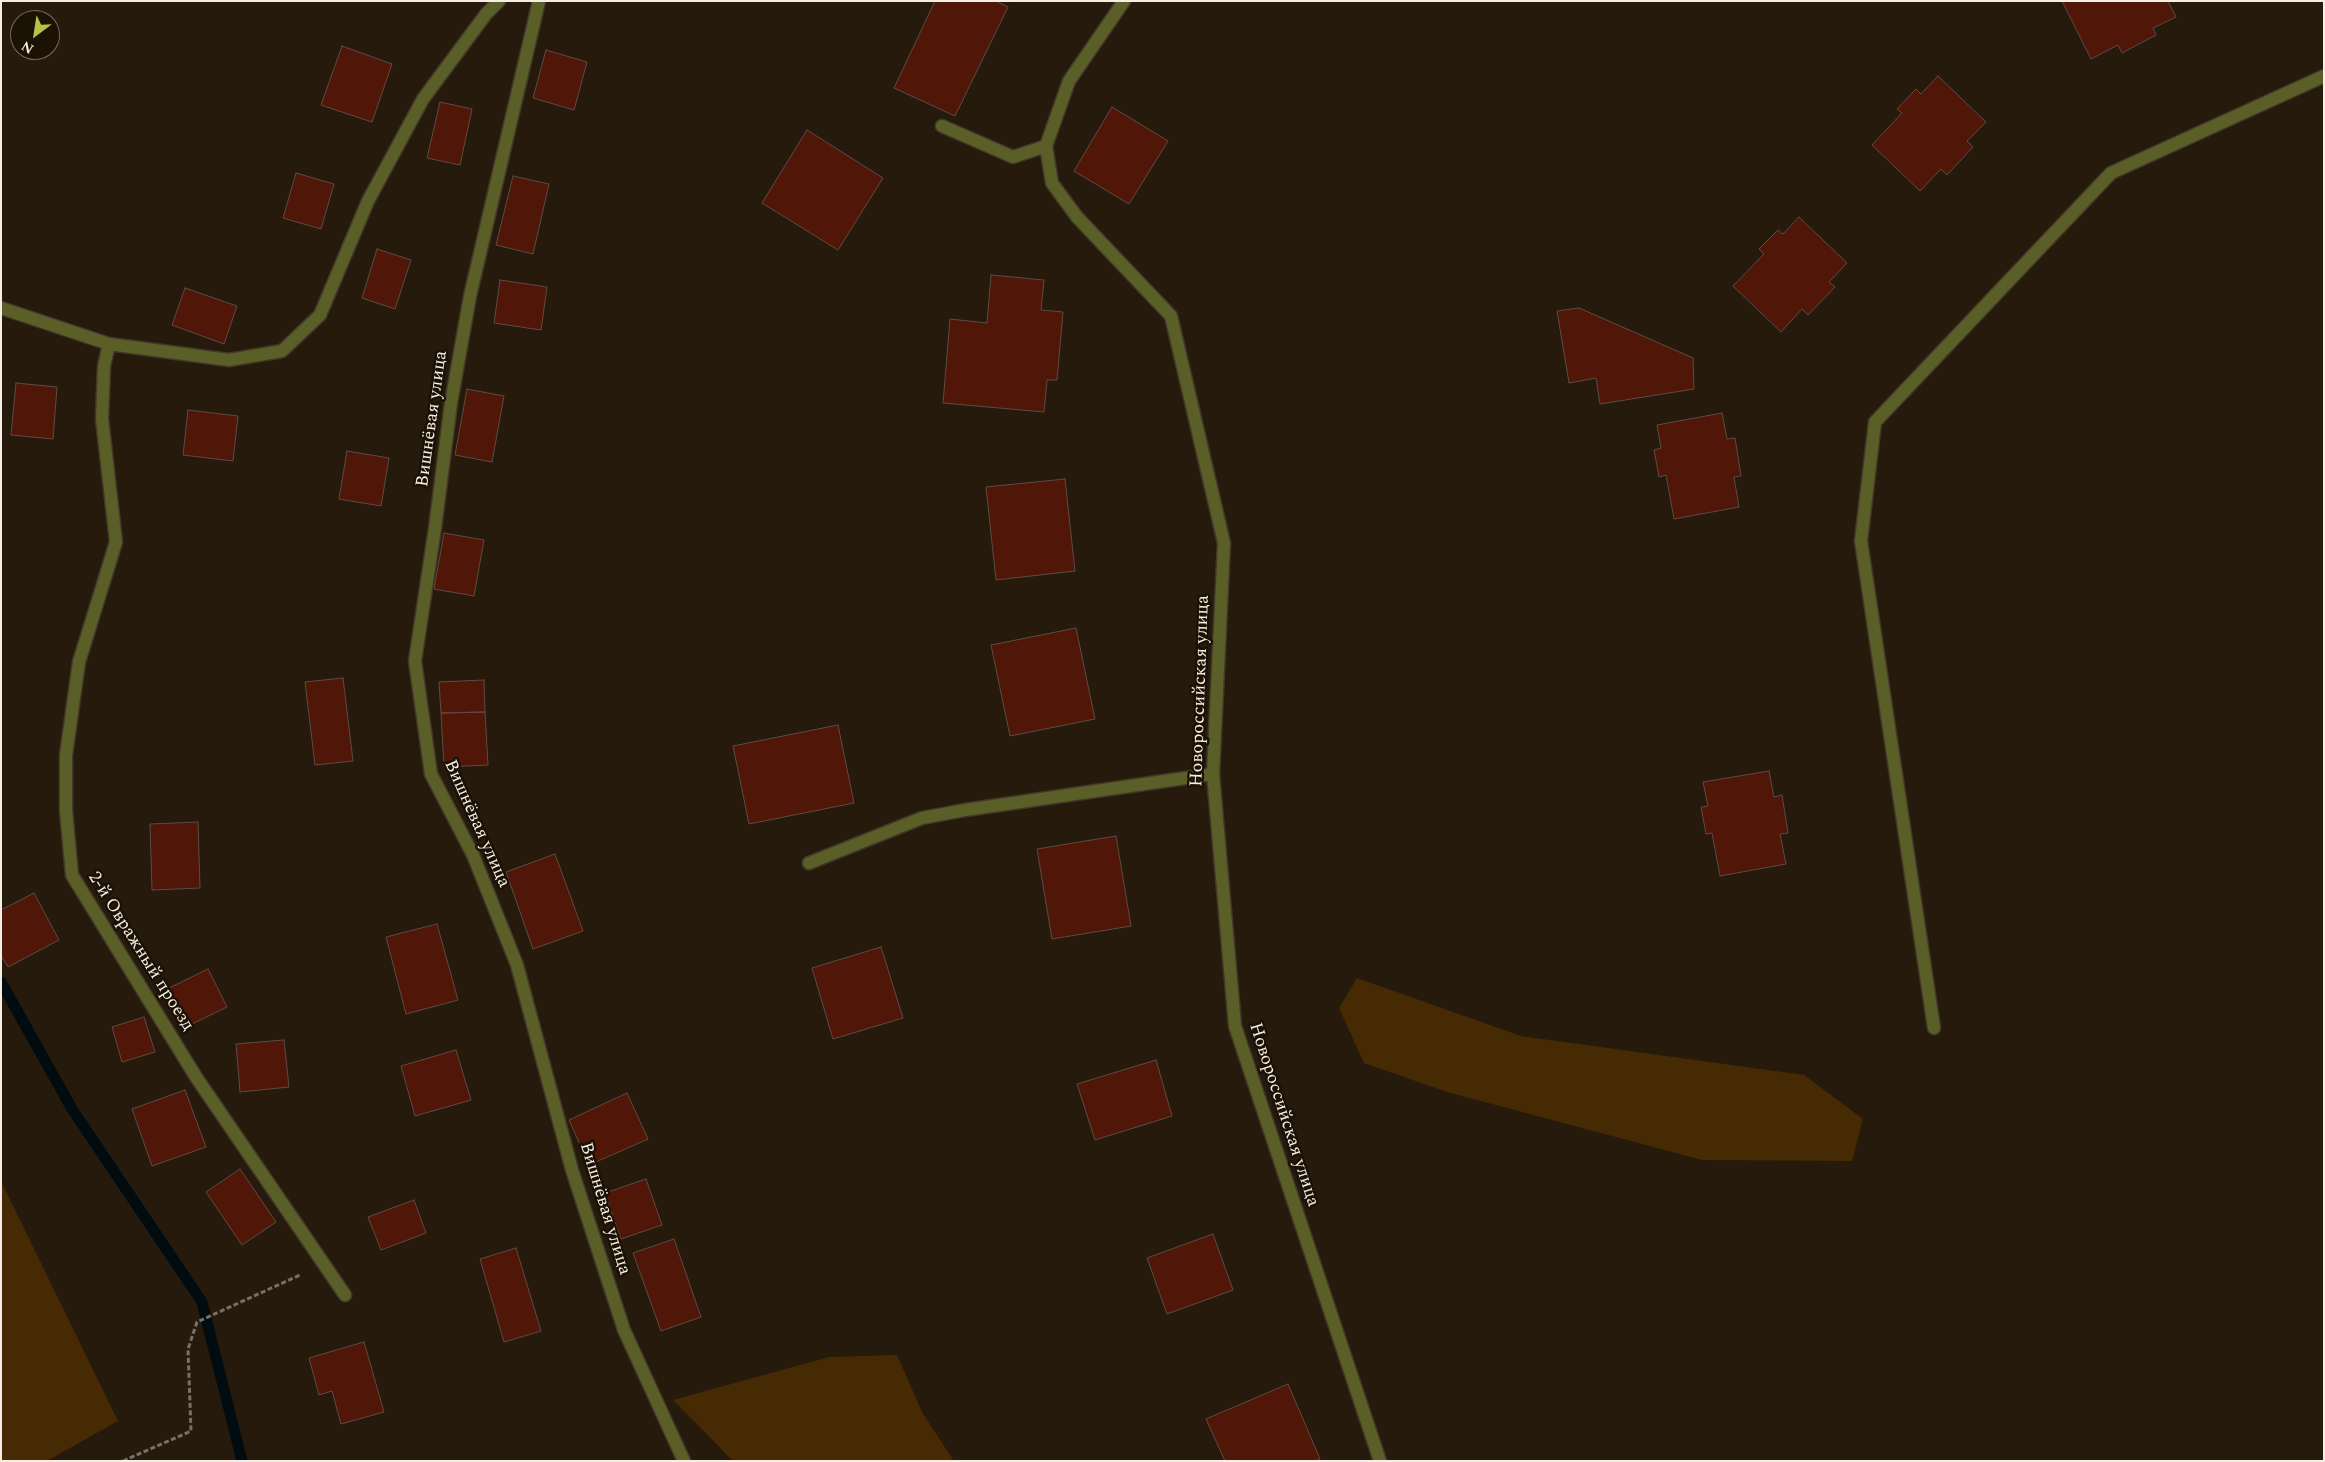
<!DOCTYPE html>
<meta charset="utf-8">
<style>
body{margin:0}
#map{position:relative;width:2325px;height:1462px;overflow:hidden;background:#251a0c;font-family:Spectral,serif}
canvas{display:block}
.frame{position:absolute;inset:0;border:2px solid #f6eee5;pointer-events:none}
.north{position:absolute;left:10px;top:10px;width:50px;height:50px;box-sizing:border-box;background:#1b1105;border:1px solid #73695f;border-radius:50%;rotate:211deg;font-size:14px;font-weight:700;line-height:20px;text-align:center;color:#f6eee5}
.north::after{content:'';display:block;margin:auto;width:18px;height:22px;background:#b4c24a;clip-path:polygon(50% 0,100% 100%,50% 72%,0 100%)}
</style>
<div id="map">
<canvas width="2325" height="1462"></canvas>
<div class="frame"></div>
<div class="north">N</div>
</div>
<script>
const c = document.querySelector('canvas').getContext('2d');
c.lineJoin = 'round';
function paint(path, color) { c.fillStyle = color; c.fill(path, 'evenodd'); }
const shape = rows => new Path2D(rows.map(r => 'M' + r).join(''));
function stroke(path, color, width, dash) { c.strokeStyle = color; c.lineWidth = width; c.lineCap = dash ? 'butt' : 'round'; c.setLineDash(dash || []); c.stroke(path); }
function write(font, color, halo, rows, align = 'center') {
  c.font = font + ' Spectral,serif'; c.lineWidth = 5; c.setLineDash([]); c.textBaseline = 'middle'; c.strokeStyle = halo; c.fillStyle = color; for (const [text, x, y, turn = 0] of rows) {
    c.save(); c.translate(x, y); c.rotate((+turn || 0) * Math.PI / 180); c.textAlign = isNaN(turn) ? turn : align; if (halo) c.strokeText(text, 0, 0); c.fillText(text, 0, 0); c.restore();
  }
}
paint(shape([
 [1357,978,1521,1036,1804,1075,1863,1119,1852,1161,1702,1160,1447,1092,1364,1063,1339,1008],
 [1,1181,118,1421,47,1461,1,1461],
 [897,1355,923,1414,954,1461,733,1461,673,1400,829,1357]
]), '#452a03');
stroke(shape([
 [1,982,72,1109,202,1302,242,1461]
]), '#010c10', 11);
const building = shape([
 [935,1,996,1,1008,7,955,116,894,88,935,1],
 [2062,1,2168,1,2176,17,2153,28,2156,35,2122,53,2118,45,2091,59,2062,1],
 [342,46,392,64,372,122,321,105,342,46],
 [546,50,587,62,574,110,533,98,546,50],
 [1938,76,1986,122,1967,141,1973,147,1947,175,1941,169,1920,191,1872,145,1902,113,1897,109,1916,89,1921,94,1938,76],
 [440,102,472,109,460,165,427,158,440,102],
 [1112,107,1168,141,1129,204,1074,171,1112,107],
 [807,130,883,178,838,250,762,203,807,130],
 [296,173,334,184,321,229,283,218,296,173],
 [513,176,549,184,533,254,496,245,513,176],
 [1799,217,1847,263,1829,282,1835,287,1808,315,1802,309,1781,332,1733,286,1764,254,1759,249,1778,230,1783,234,1799,217],
 [377,249,411,260,395,309,362,298,377,249],
 [991,275,1044,280,1041,310,1063,312,1057,380,1047,380,1044,412,943,403,950,319,987,323,991,275],
 [500,280,547,287,541,330,494,323,500,280],
 [185,288,237,306,224,344,172,325,185,288],
 [1579,308,1693,358,1694,389,1600,404,1596,378,1569,383,1557,311,1579,308],
 [16,383,57,387,53,439,11,435,16,383],
 [467,389,504,396,492,462,455,455,467,389],
 [188,410,238,416,233,461,183,455,188,410],
 [1722,413,1727,439,1735,438,1741,476,1734,477,1739,507,1674,519,1666,475,1659,477,1654,450,1661,448,1657,425,1722,413],
 [347,451,389,458,381,506,339,499,347,451],
 [1065,479,1075,571,996,580,986,487,1065,479],
 [444,533,484,540,474,596,434,589,444,533],
 [1076,628,1095,719,1010,736,991,645,1076,628],
 [343,678,353,761,315,765,305,682,343,678],
 [484,680,485,712,441,713,439,682,484,680],
 [485,712,488,765,444,767,441,713,485,712],
 [838,725,854,803,749,824,733,746,838,725],
 [1769,771,1774,797,1782,795,1788,833,1780,834,1786,864,1720,876,1712,833,1706,834,1701,807,1708,806,1703,782,1769,771],
 [198,822,200,888,152,890,150,824,198,822],
 [1116,836,1131,926,1052,939,1037,849,1116,836],
 [555,854,583,931,533,949,506,872,555,854],
 [34,893,59,940,8,967,1,955,1,910,34,893],
 [437,924,458,1000,406,1014,386,937,437,924],
 [881,947,903,1018,833,1039,812,968,881,947],
 [208,969,227,1007,188,1026,169,988,208,969],
 [144,1017,155,1052,122,1062,112,1027,144,1017],
 [284,1040,289,1087,240,1092,236,1044,284,1040],
 [456,1050,471,1100,415,1116,401,1066,456,1050],
 [1156,1060,1172,1116,1095,1140,1077,1084,1156,1060],
 [185,1090,206,1147,152,1166,132,1109,185,1090],
 [627,1093,648,1139,589,1165,569,1120,627,1093],
 [240,1169,276,1222,242,1245,206,1192,240,1169],
 [646,1179,662,1225,621,1239,605,1193,646,1179],
 [414,1200,426,1233,381,1250,368,1217,414,1200],
 [1213,1234,1233,1290,1167,1314,1147,1258,1213,1234],
 [674,1239,701,1317,661,1331,633,1253,674,1239],
 [516,1248,541,1331,504,1342,480,1259,516,1248],
 [364,1342,384,1412,341,1424,332,1391,319,1395,309,1358,364,1342],
 [1288,1384,1320,1459,1315,1461,1225,1461,1206,1419,1288,1384]
]);
paint(building, '#501607');
stroke(building, '#5f4b45', 1);
const minor = shape([
 [539,1,470,296,451,403,435,528,415,661,431,774,473,855,517,965,572,1170,624,1330,684,1461],
 [1124,1,1069,81,1046,146,1052,183,1077,217,1171,316,1224,543,1213,774,1235,1026,1380,1461],
 [942,126,1013,157,1046,146],
 [1,308,109,344,229,360,282,351,320,315,368,201,423,99,486,14,499,1],
 [109,344,104,366,102,419,116,542,79,662,66,755,66,811,72,875,196,1077,345,1295],
 [809,863,922,818,965,810,1213,774],
 [1934,1028,1861,541,1875,422,2111,173,2324,76]
]);
stroke(minor, '#42382a', 15);
stroke(shape([
 [123,1461,191,1431,188,1349,197,1322,300,1275]
]), '#796f63', 3, [5, 2.5]);
stroke(minor, '#5a5e27', 12);
write('18px', '#f6eee5', '#1b1105', [
 ["Вишнёвая улица",433,419,-82],
 ["Новороссийская улица",1201,691,-88],
 ["Вишнёвая улица",476,824,66],
 ["2-й Овражный проезд",140,952,58],
 ["Новороссийская улица",1283,1115,72],
 ["Вишнёвая улица",604,1209,73]
]);
</script>
